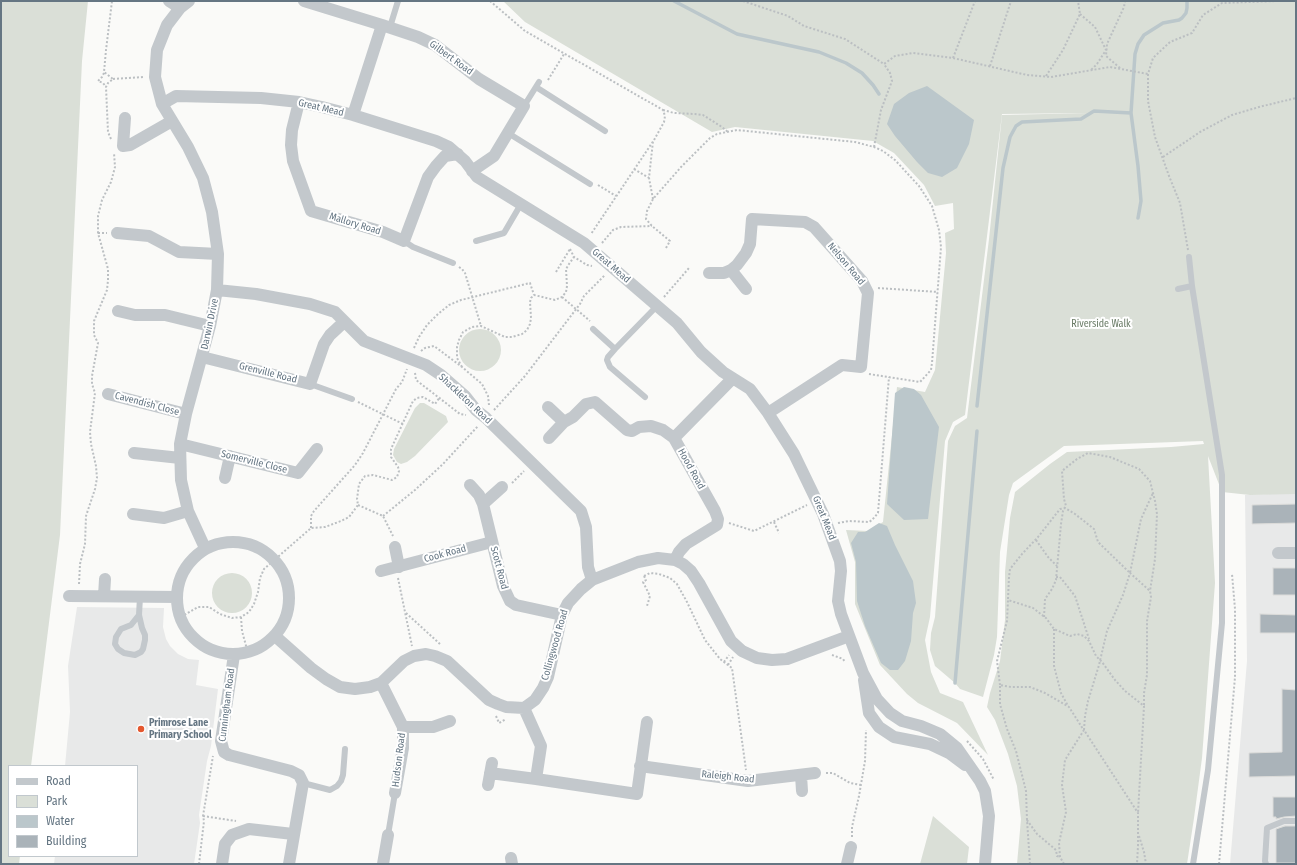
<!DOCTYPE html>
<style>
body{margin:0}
#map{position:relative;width:1297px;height:865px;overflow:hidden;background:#fafaf8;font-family:"Fira Sans Condensed",sans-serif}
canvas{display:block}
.frame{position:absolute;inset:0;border:2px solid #657683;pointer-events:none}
.legend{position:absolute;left:8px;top:765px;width:130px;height:92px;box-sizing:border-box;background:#fff;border:1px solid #c1c8cd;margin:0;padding:5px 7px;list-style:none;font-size:12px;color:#657683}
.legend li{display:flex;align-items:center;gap:8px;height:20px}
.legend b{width:20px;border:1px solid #c1c8cd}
</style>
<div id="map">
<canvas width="1297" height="865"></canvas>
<div class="frame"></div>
<ul class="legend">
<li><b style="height:5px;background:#c3c8cc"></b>Road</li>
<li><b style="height:11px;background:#dadfd7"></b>Park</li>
<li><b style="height:11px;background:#bbc7cb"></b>Water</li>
<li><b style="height:11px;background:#aab3b9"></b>Building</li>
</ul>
</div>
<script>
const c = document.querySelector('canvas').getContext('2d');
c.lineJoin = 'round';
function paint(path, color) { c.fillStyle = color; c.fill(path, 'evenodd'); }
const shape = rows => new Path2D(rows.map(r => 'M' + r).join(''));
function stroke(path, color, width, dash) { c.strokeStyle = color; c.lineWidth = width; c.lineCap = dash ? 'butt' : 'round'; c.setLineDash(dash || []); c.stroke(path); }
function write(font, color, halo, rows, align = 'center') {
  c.font = font + ' "Fira Sans Condensed",sans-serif'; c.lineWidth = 4; c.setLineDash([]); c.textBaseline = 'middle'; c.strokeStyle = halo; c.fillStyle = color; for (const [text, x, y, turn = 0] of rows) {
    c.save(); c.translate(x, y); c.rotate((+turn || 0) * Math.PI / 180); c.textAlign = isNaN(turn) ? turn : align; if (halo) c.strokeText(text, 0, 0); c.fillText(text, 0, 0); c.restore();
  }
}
paint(shape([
 [1296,493,1296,864,1230,864,1247,661,1245,495],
 [77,607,164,608,163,627,166,639,170,646,178,654,188,659,199,660,196,685,218,689,211,746,207,761,199,815,200,823,194,864,54,864,55,856,137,856,137,766,65,766,70,712,68,666]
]), '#e8e9e9');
paint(shape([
 [1,1,88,1,82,61,60,535,31,766,9,766,9,856,20,856,19,864,1,864],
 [503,1,1296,1,1296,494,1250,495,1222,492,1208,456,1215,583,1202,758,1194,818,1187,864,1017,864,1021,819,1017,786,1008,754,995,720,987,707,990,693,1000,661,1005,620,1005,572,1010,518,1015,492,1050,464,1067,452,1171,447,1204,444,1203,441,1064,446,1013,483,1009,495,1000,552,997,637,994,655,983,697,960,689,955,683,935,666,930,650,931,633,935,617,948,441,955,426,967,418,989,239,1002,115,1088,113,1002,114,965,415,953,422,945,441,930,617,925,640,931,672,940,693,963,702,988,755,957,723,918,703,907,694,880,665,855,604,855,562,846,530,868,531,883,522,897,387,925,392,935,370,946,253,945,233,954,229,953,203,935,206,924,185,894,153,873,141,735,127,712,132,525,22],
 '459 350a21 21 0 1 1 42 0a21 21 0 1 1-42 0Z',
 [420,403,424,403,446,416,448,422,415,456,407,462,401,464,397,462,393,455,394,449,415,408],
 '212 593a20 20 0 1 1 40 0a20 20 0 1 1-40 0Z',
 [933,816,969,847,967,864,920,864]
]), '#dadfd7');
paint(shape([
 [927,86,974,120,969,144,957,168,942,177,928,173,917,162,895,136,887,124,894,104,909,93],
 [904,387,914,389,921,395,939,427,928,519,904,520,887,504,895,393],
 [879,523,887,526,895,545,913,581,916,603,913,613,911,641,905,661,898,670,890,670,881,663,865,626,857,601,856,562,851,543,858,532,865,532]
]), '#bbc7cb');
stroke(shape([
 [674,1,737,34,819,52,846,63,862,73,873,85,879,94],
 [1138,218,1141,201,1138,166,1131,113,1135,54,1138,44,1144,35,1163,23,1179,20,1182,18,1186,13,1187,8,1187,1],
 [977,406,1003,168,1010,137,1016,126,1022,122,1081,119,1094,111,1131,113],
 [955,683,977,431]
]), '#bbc7cb', 3.5);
const building = shape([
 [1296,504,1296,523,1252,524,1252,505,1296,504],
 [1273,568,1296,568,1296,595,1273,595,1273,568],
 [1260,614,1296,615,1296,633,1260,633,1260,614],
 [1282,689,1296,690,1296,776,1249,777,1249,753,1282,752,1282,689],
 [1273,797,1296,797,1296,816,1284,817,1276,819,1276,817,1273,817,1273,797],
 [1285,826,1296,826,1296,863,1276,863,1276,829,1285,826]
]);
paint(building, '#aab3b9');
stroke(building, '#dcdcda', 1);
stroke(shape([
 [490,1,525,31,663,110,665,116,664,122,654,140,591,234],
 [743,1,788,16,804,26,845,39,884,64],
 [1080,14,1095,27,1106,50,1097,64,1091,70],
 [953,58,975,1],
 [990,66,1011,1],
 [1120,68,1106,56,1107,44,1124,7,1125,1],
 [104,73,102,77,98,81,103,83,106,87],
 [1046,76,1063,50,1080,14,1078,1],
 [113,79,143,77],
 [548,80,564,54],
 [663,110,674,113,695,114,703,115,722,127,728,132],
 [111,139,108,132,106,87,108,83,113,79,104,72,106,50,112,1],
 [874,147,881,110,892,81,890,73,884,64,895,56,913,53,953,58,1027,75,1051,77,1110,67,1148,74],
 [1163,157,1200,132,1232,115,1259,107,1296,98],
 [634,169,649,178],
 [598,185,616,196],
 [653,199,649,178,653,141],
 [98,233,107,233],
 [602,243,613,230,621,227,652,226],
 [666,248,670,241,652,226,646,219,647,211,653,199,681,167,710,138,717,134,737,130,855,142,874,147,883,151,895,160,919,186,932,206,939,230,941,247,932,363,931,370,920,382,869,374],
 [570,249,574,257,587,265,592,266],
 [1188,250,1180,203,1169,176,1155,137,1148,101,1148,74,1153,58,1170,42,1192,33,1203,15,1222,3,1277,1],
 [459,267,462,269,465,273,481,326],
 [556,272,570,249],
 [878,288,938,292],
 [562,297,590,321],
 [664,297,689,268],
 [414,348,419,337,427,325,438,314,449,305,461,300,530,283,534,295],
 [421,351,425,348,434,346,462,367,482,384,488,396,489,405],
 [462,367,457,358,457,347,459,340,463,332,472,327,481,326,505,337,512,337,522,334,527,330,530,324,531,318,530,302,531,298,534,295,555,300,562,297,566,292,567,286,566,269,569,264,574,257],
 [415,373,416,380,460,414,466,415],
 [358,402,403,424],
 [494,410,525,376,580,304,584,296,605,275],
 [512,483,524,471],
 [358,505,383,516,393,536],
 [383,516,415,490,443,464,478,426],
 [774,522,779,533],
 [729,523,754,531,807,505],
 [838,523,849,521,869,522,872,520,878,513,889,377],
 [311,528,311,516,314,511,355,465,363,453,396,389,402,382,407,369],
 [1036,540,1048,557,1057,566],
 [644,576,650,573,659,574,670,578,677,584,687,602,705,640,720,659,732,668,746,770],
 [644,576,646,580,643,582,650,596,647,606],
 [1056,577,1060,577,1075,596,1089,639],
 [398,578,412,646],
 [79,584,80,564,85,544,86,516,95,489,97,478,96,466,91,444,90,432,95,393,92,384,92,376,98,343,94,335,94,321,107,290,108,280,108,269,98,233,98,216,102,200,111,182,115,167,114,153],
 [1008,599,1009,577,1010,569,1022,554,1038,537,1060,509,1065,508,1075,514,1094,529,1098,542,1130,573,1141,519,1153,493],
 [406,613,440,644],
 [181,617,198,607,209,607,220,614,232,618,241,617,249,612,254,604,258,592,260,578,264,569,311,528,325,527,341,521,349,517,358,505,357,499,359,484,365,476,373,475,392,480,397,477,399,471,398,467,391,457,391,449,413,401,417,398,423,397,435,404,440,397],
 [241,617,242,631,248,653],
 [1044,617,1045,599,1052,589,1056,580,1061,524,1063,511,1066,506,1064,499,1062,471,1077,459,1088,453,1110,457,1139,469,1150,481,1155,501,1157,514,1155,559,1150,591],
 [1054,629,1054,666,1061,693,1068,706],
 [832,655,843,659,845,662],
 [724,662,729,655],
 [728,665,733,657],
 [1000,685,997,661,1007,621,1008,600,1033,608,1046,618,1054,629,1070,636,1077,634,1084,636,1089,641,1096,656,1102,662,1115,680,1125,691,1144,706,1138,813],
 [496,716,499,723,506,719],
 [1084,730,1085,716,1088,701,1099,665,1107,631,1123,595,1130,573,1150,591,1151,597,1147,621,1147,675,1144,693,1144,705],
 [967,741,983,759,994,780],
 [826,773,833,773,850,783,861,785],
 [203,816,236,821],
 [1027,820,1026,791,1016,751,1007,729,1000,704,1000,685,1011,687,1030,687,1045,693,1069,707,1083,729],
 [1139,836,1144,852,1146,864],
 [852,837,852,827,859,796,865,761,866,730],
 [199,864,204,821,203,816,213,756],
 [1030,864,1027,820,1037,834,1056,850,1057,856,1060,857],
 [1064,864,1060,857,1059,843,1066,812,1062,785,1065,760,1084,730,1138,813,1138,846,1137,864],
 [1219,864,1235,677,1235,609,1232,574]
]), '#bbbfc2', 2, [2, 2]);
stroke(shape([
 [390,27,398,1],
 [536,87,605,131],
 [524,106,539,82],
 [508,133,590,184],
 [404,241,413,247,453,263],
 [476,241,504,233,521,204],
 [1189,257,1192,286,1222,475,1222,623,1208,770,1193,864],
 [1178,289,1192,286],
 [593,329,615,349],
 [310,384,352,399],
 [645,397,610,367,607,360,608,357,615,349,657,306],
 [139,615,142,628,145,635,145,640,143,649,141,652,135,655,124,653,118,649,115,644,116,637,121,629,131,625,139,615],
 [139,615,140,597],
 [303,783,330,790,337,786,341,781,343,775,345,749],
 [388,835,395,793],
 [1266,864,1265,861,1267,828,1284,821,1296,821]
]), '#c3c8cc', 6);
stroke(shape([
 [169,1,180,8],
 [189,1,180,8,167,25,157,50,155,77,162,104,188,147,203,178,212,212,218,254,217,290,210,326,186,414,180,444,181,480,188,511,205,548],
 [304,1,382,25],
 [299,102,292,130,291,145,293,161,311,211,383,232,404,241,428,177,436,166,445,156,458,154],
 [162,104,176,96,261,98,299,102,322,107,353,115,436,141,449,147,465,161,477,177,584,243,677,323,701,352,723,372,750,389,768,413,794,454,823,514,840,561,841,571,838,601,841,614,863,673,877,699,890,713,902,721,921,726,940,734,957,748,980,781,985,791,989,816,985,864],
 [353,115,382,25,418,37,435,45,479,79,524,106,494,156,472,171],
 [125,118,123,146,130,145,172,121],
 [117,233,149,236,179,252,218,254],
 [731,270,746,289],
 [709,273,724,273,731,270,737,265,746,253,750,244,752,219,805,222,814,227,862,281,868,293,861,367,842,365,768,413],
 [217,290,256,294,310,304,335,312,364,341,426,365,441,375,465,396,476,410,486,418,581,511,586,527,588,567,592,580],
 [118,311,135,315,165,315,210,326],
 [202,357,310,384,324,344,330,335,344,322],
 [108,394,186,414],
 [548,407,564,422],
 [549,438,564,422,573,417,586,404,595,402,627,430,632,431,639,427,651,426,663,430,674,438,715,511,718,519,717,525,686,544,679,552,675,560],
 [674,438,732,379],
 [180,444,298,473,317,449],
 [134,453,180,458],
 [225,478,230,456],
 [470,485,479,495,483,504,503,586,510,601,516,605,562,615],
 [483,504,502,487],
 [133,514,164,518,188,511],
 '177 598a56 56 0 1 1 112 0a56 56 0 1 1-112 0Z',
 [395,547,399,567],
 [1278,553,1296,553],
 [381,571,492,542],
 [69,596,177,597],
 [104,596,105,579],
 [275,636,311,668,326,679,340,687,355,689,370,687,381,683,404,661,414,656,426,654,435,656,447,661,489,700,498,704,506,707,524,708,535,700,543,688,548,677,562,615,568,603,581,589,592,580,638,562,658,558,675,560,683,564,691,571,699,583,731,641,742,651,757,658,772,660,787,659,849,636],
 [234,655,221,741,224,752,229,755,291,771,299,775,303,783,289,864],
 [864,680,869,713,879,727,894,737,930,744,949,753,965,765],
 [381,683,403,727,403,748,395,793],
 [524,708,541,746,536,779,637,794,647,722],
 [403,727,433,727,450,721],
 [640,766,748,781,815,773],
 [490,773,536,779],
 [801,775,802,791],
 [488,785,492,763],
 [511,858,512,864],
 [222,864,225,844,232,835,249,829,293,834],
 [383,864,388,835],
 [847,864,851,847]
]), '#c3c8cc', 12);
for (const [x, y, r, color] of [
 [141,729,4,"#e4572e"]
]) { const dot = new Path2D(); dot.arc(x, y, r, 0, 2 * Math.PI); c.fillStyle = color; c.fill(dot); stroke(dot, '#fff', 1.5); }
write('10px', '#657683', '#fff', [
 ["Gilbert Road",451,58,36],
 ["Great Mead",321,108,13],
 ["Mallory Road",355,224,17],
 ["Nelson Road",846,264,50],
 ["Great Mead",611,266,41],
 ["Darwin Drive",210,324,-78],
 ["Grenville Road",268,373,14],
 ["Shackleton Road",465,399,43],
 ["Cavendish Close",147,404,15],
 ["Somerville Close",254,462,14],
 ["Hood Road",691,469,61],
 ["Great Mead",824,518,68],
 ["Cook Road",445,554,-15],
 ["Scott Road",499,568,75],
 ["Collingwood Road",555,645,-74],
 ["Cunningham Road",227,705,-83],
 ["Hudson Road",399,760,-83],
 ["Raleigh Road",728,777,6]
]);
write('10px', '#687a64', '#fff', [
 ["Riverside Walk",1101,324]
]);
write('bold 10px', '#657683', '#fff', [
 ["Primrose Lane",149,723],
 ["Primary School",149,735]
], 'left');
</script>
